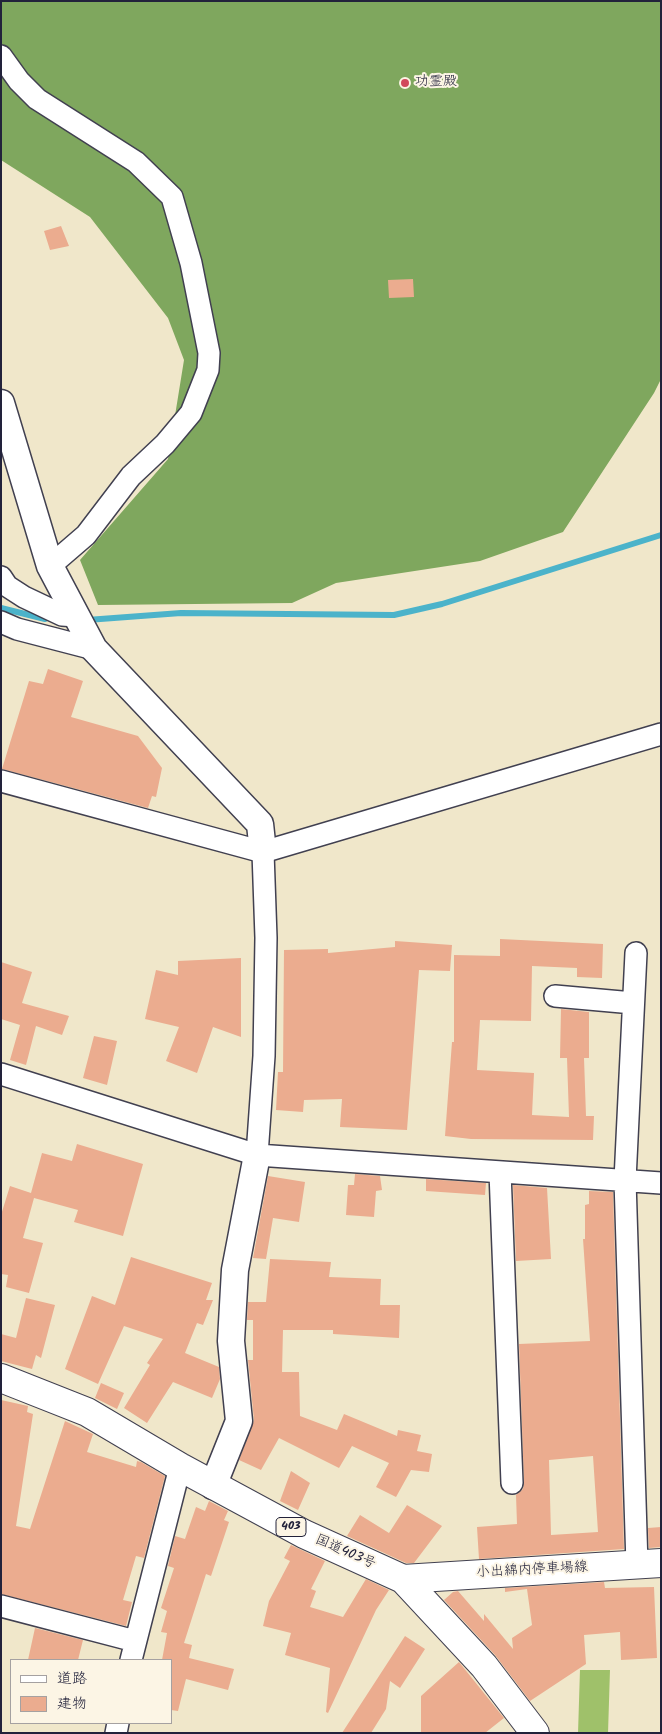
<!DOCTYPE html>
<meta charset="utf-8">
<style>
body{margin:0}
#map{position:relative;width:662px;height:1734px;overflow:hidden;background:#f0e7ca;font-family:Kalam,"Klee One",sans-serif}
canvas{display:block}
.frame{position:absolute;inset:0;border:2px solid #22223b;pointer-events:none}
.legend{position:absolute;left:10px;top:1659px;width:162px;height:65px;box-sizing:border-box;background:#fcf5e5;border:1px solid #a5a1a1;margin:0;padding:6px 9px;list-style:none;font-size:15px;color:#22223b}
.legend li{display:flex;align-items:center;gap:10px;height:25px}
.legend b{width:25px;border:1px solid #a5a1a1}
</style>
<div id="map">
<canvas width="662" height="1734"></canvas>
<div class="frame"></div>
<ul class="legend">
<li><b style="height:6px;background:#fff"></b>道路</li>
<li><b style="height:14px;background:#ebac8f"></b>建物</li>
</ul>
</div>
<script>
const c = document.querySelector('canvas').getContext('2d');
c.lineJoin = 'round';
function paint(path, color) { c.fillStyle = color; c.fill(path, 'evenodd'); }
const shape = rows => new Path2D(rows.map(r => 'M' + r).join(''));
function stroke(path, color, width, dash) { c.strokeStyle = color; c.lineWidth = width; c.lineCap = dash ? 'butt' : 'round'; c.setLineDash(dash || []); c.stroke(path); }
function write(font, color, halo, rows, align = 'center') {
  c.font = font + ' Kalam,"Klee One",sans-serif'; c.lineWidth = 4; c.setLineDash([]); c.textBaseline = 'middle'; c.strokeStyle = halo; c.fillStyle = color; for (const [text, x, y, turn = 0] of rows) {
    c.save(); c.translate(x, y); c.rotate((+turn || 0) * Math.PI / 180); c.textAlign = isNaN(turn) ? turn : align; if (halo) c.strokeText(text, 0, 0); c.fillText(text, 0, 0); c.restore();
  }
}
paint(shape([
 [580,1670,610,1670,608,1733,578,1733]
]), '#9fc16a');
paint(shape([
 [1,1,661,1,661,379,654,393,563,532,480,561,336,583,292,603,98,605,80,560,168,459,184,360,168,318,90,217,1,160]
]), '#7fa75e');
stroke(shape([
 [1,608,45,619],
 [87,620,181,613,394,615,442,604,661,535]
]), '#4bb3ca', 6);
paint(shape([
 [61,226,69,246,50,250,44,231],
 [413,279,414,297,389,298,388,280],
 [48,669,83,681,71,717,138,736,162,768,156,797,152,796,148,808,2,769,29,681,43,684],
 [500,939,603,944,602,978,577,977,577,968,532,966,531,1021,480,1020,477,1070,534,1073,532,1115,569,1117,567,1058,560,1058,561,1009,589,1012,589,1058,584,1058,586,1116,594,1116,593,1140,471,1139,445,1136,452,1042,454,1042,454,955,500,956],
 [395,941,452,945,450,971,419,970,407,1130,340,1127,342,1099,304,1100,303,1112,276,1110,278,1072,283,1072,284,950,328,949,328,953,395,947],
 [241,958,241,1037,213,1027,197,1073,166,1061,179,1027,145,1019,156,970,178,975,178,961],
 [1,962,32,972,22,1003,69,1016,62,1035,36,1026,26,1065,10,1060,20,1025,1,1019],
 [94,1036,117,1041,107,1085,83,1078],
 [77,1144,143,1164,123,1236,74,1222,78,1210,34,1198,23,1238,43,1243,29,1293,6,1287,8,1275,1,1274,1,1215,10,1186,31,1193,42,1153,72,1161],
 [355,1174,380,1176,382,1190,376,1191,374,1217,346,1215,348,1185,354,1185],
 [268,1176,305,1182,299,1222,273,1218,266,1259,253,1258],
 [426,1179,486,1183,485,1195,426,1191],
 [513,1185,547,1188,551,1259,516,1261],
 [589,1191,613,1192,624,1549,479,1559,477,1527,517,1524,516,1495,523,1489,524,1483,519,1344,590,1341,583,1239,585,1239,585,1205,589,1204],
 [593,1456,598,1532,551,1535,549,1460],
 [131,1257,212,1283,206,1300,213,1300,203,1325,197,1323,185,1353,219,1367,220,1379,212,1398,173,1382,147,1423,124,1408,150,1365,147,1363,163,1339,124,1326,98,1384,65,1369,92,1296,115,1305],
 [270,1259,331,1262,329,1277,381,1279,380,1305,400,1305,399,1338,333,1334,333,1330,283,1330,282,1372,299,1372,300,1416,337,1430,344,1414,397,1436,398,1430,421,1435,417,1451,432,1454,429,1472,411,1470,396,1497,376,1487,389,1463,352,1446,339,1468,279,1438,261,1470,239,1460,254,1420,248,1360,253,1360,253,1320,247,1320,248,1302,266,1302],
 [26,1298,55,1305,41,1358,36,1355,32,1369,1,1361,1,1334,16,1338],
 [101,1383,124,1393,117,1409,95,1398],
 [1,1400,28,1406,27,1412,33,1414,16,1526,30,1529,65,1421,93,1434,87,1452,136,1467,137,1461,141,1462,165,1476,144,1558,136,1556,123,1600,132,1602,126,1626,1,1594],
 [291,1471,310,1483,298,1510,280,1501],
 [209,1501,228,1511,224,1520,229,1522,211,1576,206,1574,184,1643,192,1645,189,1658,234,1669,228,1690,186,1679,178,1711,171,1710,171,1660,162,1660,167,1633,161,1632,167,1611,161,1608,174,1568,168,1566,175,1536,185,1539,196,1507,205,1511],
 [407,1505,442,1526,414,1563,406,1563,347,1536,360,1515,389,1533],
 [661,1527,661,1547,649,1548,648,1528],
 [291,1545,325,1561,311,1589,316,1591,310,1607,343,1617,366,1579,389,1590,376,1610,328,1713,326,1712,330,1668,285,1655,291,1633,263,1626,269,1601,290,1561,284,1558],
 [604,1582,605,1588,654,1587,657,1658,621,1660,620,1632,584,1635,586,1664,530,1701,495,1655,444,1600,453,1592,458,1591,484,1621,484,1614,513,1649,512,1638,532,1625,527,1589,505,1592,505,1588],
 [35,1628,83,1640,78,1660,28,1660],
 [405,1636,425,1649,400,1688,390,1681,386,1709,371,1733,342,1733],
 [459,1662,504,1718,485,1733,421,1733,421,1696]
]), '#ebac8f');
const minor = shape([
 [1,56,19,81,37,99,136,162,172,197,191,263,209,353,208,370,191,413,165,444,131,476,86,535,50,566],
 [1,577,7,586,24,597,62,615,76,616],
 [1,622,17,629,94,649],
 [1,781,263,852,661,734],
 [636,953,625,1180,637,1565],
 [555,996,633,1003],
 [1,1074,257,1155,661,1183],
 [257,1155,264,1056,266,938,263,852],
 [500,1172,512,1483],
 [1,1606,135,1641],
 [131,1660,180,1467],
 [116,1733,118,1723]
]);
const tertiary = shape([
 [1,403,50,566,94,649,260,824,263,852],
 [213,1486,239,1421,231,1341,235,1270,257,1155]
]);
const secondary = shape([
 [403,1579,661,1563]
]);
const trunk = shape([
 [1,1378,87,1412,180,1467,304,1534,403,1579,484,1666,535,1733]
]);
stroke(minor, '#414050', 24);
stroke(tertiary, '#414050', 29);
stroke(secondary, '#414050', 30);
stroke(trunk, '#414050', 30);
stroke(minor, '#fff', 21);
stroke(tertiary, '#fff', 26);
stroke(secondary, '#fff', 28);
stroke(trunk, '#fff', 28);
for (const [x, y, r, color] of [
 [405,83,5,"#d1495b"]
]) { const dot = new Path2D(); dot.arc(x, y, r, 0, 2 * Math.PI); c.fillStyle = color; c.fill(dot); stroke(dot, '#fcf5e5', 2); }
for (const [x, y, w] of [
 [291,1527,30]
]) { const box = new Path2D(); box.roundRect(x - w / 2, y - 9.5, w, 19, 4); c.fillStyle = '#fcf5e5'; c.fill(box); stroke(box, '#22223b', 1); }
write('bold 12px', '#22223b', null, [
 ["403",291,1527]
]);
write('14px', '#22223b', '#fcf5e5', [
 ["功霊殿",415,83]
], 'left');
write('14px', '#22223b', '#fcf5e5', [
 ["国道403号",345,1553,24],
 ["小出綿内停車場線",532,1571,-3]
]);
</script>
